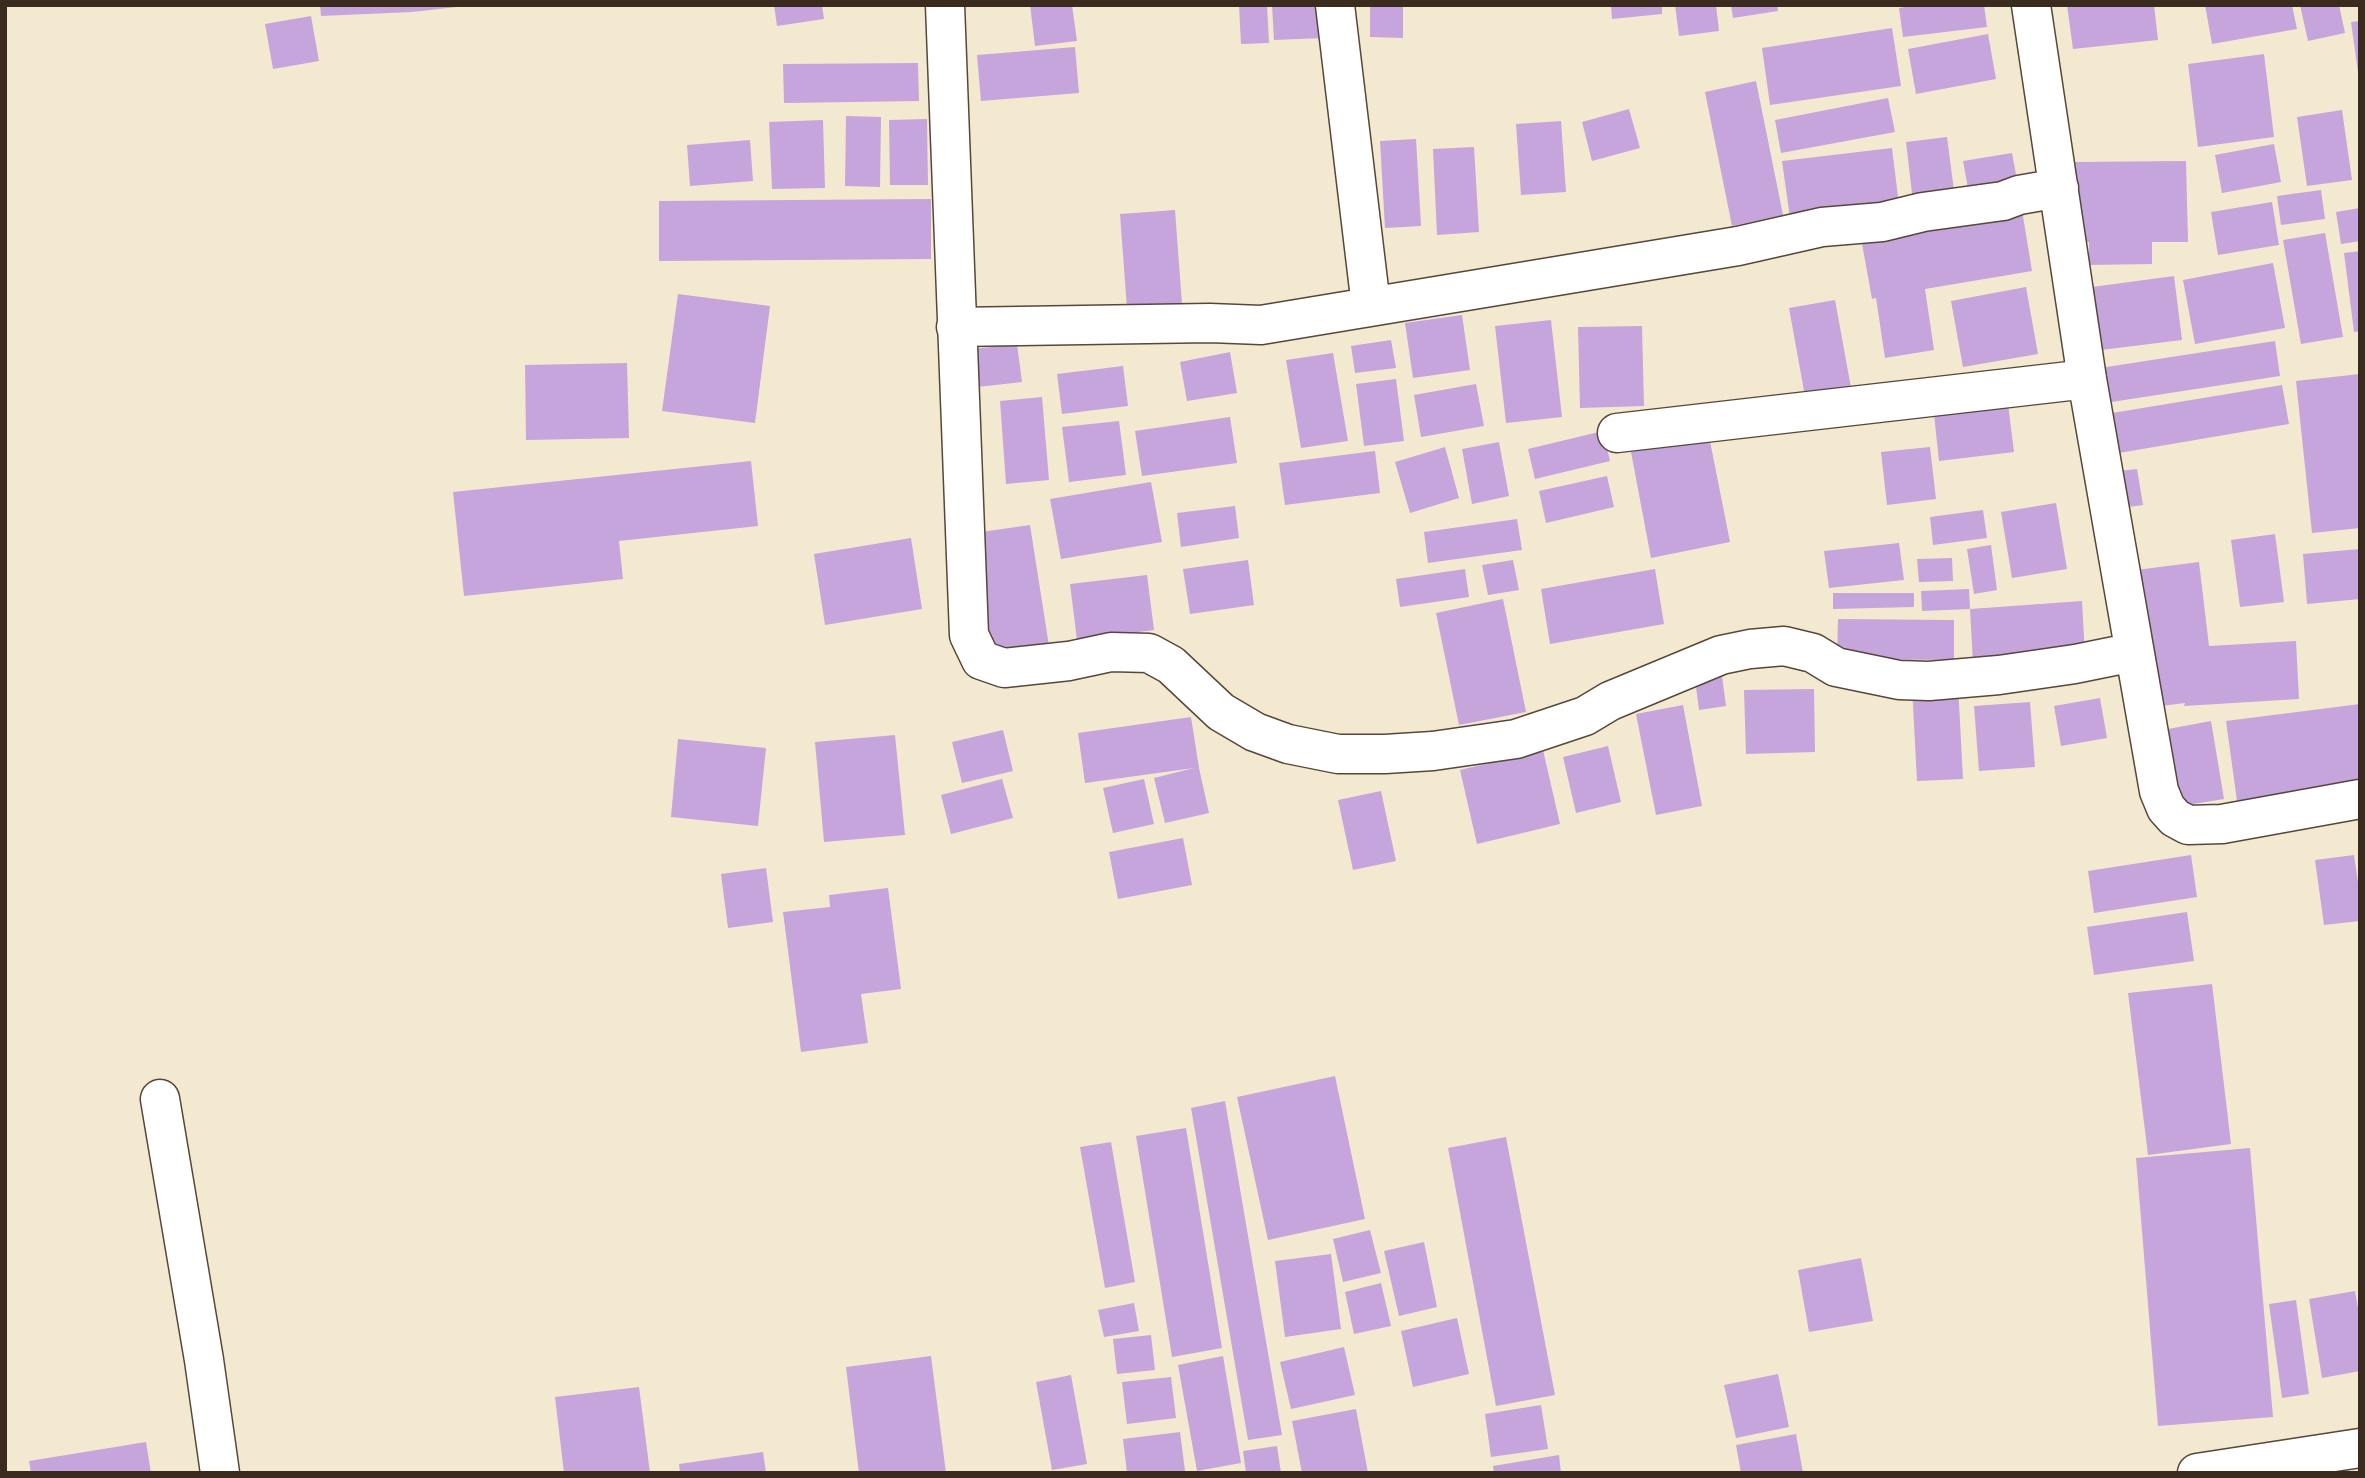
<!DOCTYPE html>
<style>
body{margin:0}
#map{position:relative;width:2365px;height:1478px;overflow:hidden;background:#f3e9d1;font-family:Cardo,serif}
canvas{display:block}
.frame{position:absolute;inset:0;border:7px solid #3b2a1e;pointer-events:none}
</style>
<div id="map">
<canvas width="2365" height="1478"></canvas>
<div class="frame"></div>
</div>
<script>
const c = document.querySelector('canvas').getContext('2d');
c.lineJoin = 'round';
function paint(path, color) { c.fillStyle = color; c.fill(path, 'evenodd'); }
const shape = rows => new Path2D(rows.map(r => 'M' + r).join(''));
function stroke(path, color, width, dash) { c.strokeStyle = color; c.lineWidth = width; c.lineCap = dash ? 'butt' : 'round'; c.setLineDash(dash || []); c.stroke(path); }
paint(shape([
 [320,5,457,5,457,7,412,12,321,16],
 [774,5,822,5,824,19,777,26],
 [1030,5,1072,5,1077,41,1035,46],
 [1239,5,1267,5,1269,43,1241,44],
 [1272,5,1322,5,1324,38,1274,40],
 [1370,5,1403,5,1403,38,1370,37],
 [1611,5,1662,5,1662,14,1612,19],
 [1675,5,1716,5,1719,31,1679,36],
 [1731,5,1777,5,1778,11,1733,18],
 [1918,5,1984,5,1987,27,1903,37,1899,8],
 [2067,5,2154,5,2158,40,2073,49],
 [2205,5,2292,5,2297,29,2212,44],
 [2300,5,2339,5,2345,33,2308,41],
 [311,16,319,61,273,69,265,24],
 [2360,21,2360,71,2358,72,2351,22],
 [1892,28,1901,86,1770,105,1762,48],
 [1988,34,1996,79,1916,94,1908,49],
 [1075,47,1079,93,981,101,977,55],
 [2264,54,2274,137,2198,147,2188,64],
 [918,63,919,101,784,103,783,64],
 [1756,81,1783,215,1732,226,1705,92],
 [1888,98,1895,132,1781,153,1775,120],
 [1629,109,1640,148,1592,161,1582,122],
 [2342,110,2352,180,2307,186,2297,117],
 [846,116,881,117,880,187,845,186],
 [927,119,928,185,890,185,889,120],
 [823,120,825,188,772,189,769,122],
 [1561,121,1566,192,1521,195,1516,124],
 [1947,137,1955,198,1913,202,1906,142],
 [1416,139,1421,226,1385,228,1380,141],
 [750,140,753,181,690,186,687,145],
 [2274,144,2281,182,2222,193,2215,155],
 [1474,147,1479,232,1437,235,1433,149],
 [1892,148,1899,205,1790,218,1782,161],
 [2012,153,2018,185,1969,194,1963,161],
 [2186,161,2188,242,2152,242,2152,264,2089,265,2089,242,2076,242,2075,162],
 [2321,190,2325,219,2281,225,2277,196],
 [931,199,931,259,659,261,659,201],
 [2272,202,2279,245,2218,255,2211,212],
 [2360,208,2360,241,2341,244,2336,212],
 [1175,210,1182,304,1127,309,1120,214],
 [2022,210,2032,271,1925,289,1934,350,1885,358,1876,298,1872,299,1861,238],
 [2325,233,2343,337,2301,344,2283,240],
 [2360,251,2360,331,2354,332,2344,253],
 [2273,263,2285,328,2195,344,2183,280],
 [2174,276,2182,340,2101,350,2092,287],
 [2026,287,2038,354,1963,367,1951,301],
 [678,294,770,306,755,423,662,411],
 [1835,300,1852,393,1806,402,1789,308],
 [1462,315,1470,370,1413,378,1405,323],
 [1551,320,1562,417,1506,423,1495,326],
 [1642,326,1644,406,1580,408,1578,327],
 [1391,340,1396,368,1355,373,1351,346],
 [2275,341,2280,376,2105,403,2100,368],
 [1017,344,1022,382,969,388,965,350],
 [1230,352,1237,393,1187,401,1180,362],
 [1333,353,1348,441,1301,448,1286,360],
 [627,363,629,438,526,440,525,365],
 [1123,366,1128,406,1062,414,1057,374],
 [2360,374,2360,528,2312,533,2296,381],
 [1396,379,1404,441,1364,446,1356,384],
 [1476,384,1484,426,1421,437,1414,395],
 [2282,385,2289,424,2113,454,2106,414],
 [2007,396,2014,452,1939,461,1933,405],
 [1042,397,1049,480,1006,484,1000,401],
 [1230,417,1237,463,1142,476,1135,431],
 [1119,421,1126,475,1069,482,1062,427],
 [1603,431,1610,461,1535,479,1528,449],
 [1709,436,1730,542,1651,558,1631,452],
 [1499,442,1509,496,1472,504,1462,449],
 [1445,447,1459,498,1410,513,1395,462],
 [1930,447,1936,499,1887,505,1881,452],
 [1375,451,1380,493,1285,505,1279,463],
 [751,461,758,526,619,541,623,579,464,596,453,492],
 [2137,469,2143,505,2114,509,2109,472],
 [1607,476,1614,507,1546,523,1539,491],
 [1151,482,1162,542,1061,559,1050,499],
 [2056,503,2067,569,2012,578,2001,512],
 [1235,506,1239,538,1181,547,1177,513],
 [1983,510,1987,538,1933,545,1930,517],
 [1517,519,1522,550,1428,563,1424,532],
 [1030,525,1049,646,992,655,974,533],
 [2275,534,2284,602,2240,607,2231,540],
 [911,538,922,609,825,625,814,554],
 [1899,543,1904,580,1829,588,1824,551],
 [1991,545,1997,590,1974,594,1967,549],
 [2360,549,2360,599,2307,604,2303,554],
 [1952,558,1953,581,1919,582,1917,559],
 [1248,560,1254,605,1190,614,1183,569],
 [1513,560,1519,590,1488,595,1482,565],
 [2199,562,2209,646,2296,641,2299,699,2184,706,2185,703,2153,707,2136,570],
 [1465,569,1469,597,1400,607,1396,579],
 [1655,569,1664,624,1550,644,1541,589],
 [1147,575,1154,630,1077,640,1070,584],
 [1969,589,1970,609,1922,611,1921,591],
 [1833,593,1914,593,1914,607,1833,609],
 [1503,599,1526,712,1459,725,1436,613],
 [2082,601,2085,655,1973,663,1970,609],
 [1838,619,1954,620,1954,660,1837,659],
 [1722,676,1726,706,1699,710,1695,679],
 [1958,685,1963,779,1917,781,1912,686],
 [1814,689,1815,752,1746,754,1744,690],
 [2100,698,2107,738,2061,746,2054,706],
 [2030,702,2035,767,1979,771,1974,706],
 [2360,704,2360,784,2237,801,2226,721],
 [1683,705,1702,806,1656,815,1636,714],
 [1191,717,1199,768,1209,813,1165,823,1154,778,1194,768,1085,783,1078,733],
 [2211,721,2224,799,2181,806,2168,729],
 [1003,730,1013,771,962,783,952,742],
 [895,735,905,835,824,842,815,742],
 [678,739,766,748,758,826,671,817],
 [1608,746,1621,802,1576,813,1563,757],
 [1543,750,1560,824,1477,844,1460,770],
 [1002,779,1013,818,951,834,941,795],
 [1144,779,1154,824,1113,833,1103,788],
 [1381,791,1396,861,1353,870,1338,800],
 [1183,838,1192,885,1118,899,1109,852],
 [2191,855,2197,897,2094,913,2088,871],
 [2354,855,2360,896,2360,921,2324,925,2315,860],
 [766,868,773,922,728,928,721,874],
 [888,888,901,989,861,994,868,1043,801,1052,783,912,830,907,829,895],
 [2187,912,2194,961,2094,975,2087,927],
 [2212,984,2231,1144,2148,1155,2128,993],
 [1335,1076,1365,1219,1268,1240,1237,1097],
 [1225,1101,1282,1435,1248,1440,1191,1108],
 [1186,1128,1222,1348,1172,1357,1136,1136],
 [1506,1137,1555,1395,1496,1406,1448,1148],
 [1111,1142,1135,1282,1105,1288,1080,1147],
 [2250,1148,2273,1417,2158,1426,2136,1158],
 [1370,1230,1381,1273,1343,1282,1333,1239],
 [1424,1242,1437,1307,1399,1316,1384,1251],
 [1331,1254,1341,1329,1285,1337,1275,1261],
 [1861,1258,1873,1321,1809,1332,1798,1270],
 [1381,1283,1391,1326,1354,1334,1345,1292],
 [2355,1291,2360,1320,2360,1371,2322,1378,2309,1299],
 [2296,1300,2309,1394,2282,1398,2269,1304],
 [1134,1303,1139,1331,1104,1337,1098,1310],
 [1457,1318,1469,1374,1413,1387,1401,1331],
 [1151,1335,1155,1370,1117,1374,1113,1339],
 [1344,1347,1355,1395,1291,1409,1280,1362],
 [931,1356,946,1473,859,1473,846,1367],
 [1223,1356,1241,1463,1197,1471,1178,1365],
 [1778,1374,1789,1427,1736,1438,1724,1385],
 [1071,1375,1087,1464,1052,1470,1036,1382],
 [1171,1377,1176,1418,1127,1424,1122,1382],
 [639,1387,650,1473,564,1473,555,1397],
 [1541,1405,1548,1449,1491,1457,1485,1414],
 [1356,1409,1368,1473,1302,1473,1292,1421],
 [1180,1432,1185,1471,1127,1473,1123,1439],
 [1796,1434,1803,1473,1741,1473,1736,1445],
 [146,1442,151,1473,31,1473,29,1461],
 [1277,1446,1281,1473,1246,1473,1243,1451],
 [763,1452,766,1473,680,1473,679,1464],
 [1559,1455,1561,1473,1494,1473,1493,1466]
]), '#c6a5dc');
const minor = shape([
 [945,5,969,635,981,660,1004,668,1069,661,1111,652,1149,653,1171,665,1221,712,1255,732,1288,744,1338,754,1385,754,1433,751,1516,739,1585,716,1610,701,1721,655,1750,649,1784,646,1813,653,1836,667,1899,680,1929,681,1999,675,2075,664,2134,652],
 [1335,5,1371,306],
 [2031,5,2087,379,2159,791,2166,808,2175,818,2188,825,2222,824,2360,799],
 [956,327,1210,323,1261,325,1738,246,1822,227,1882,222,1923,212,2003,201,2019,195,2059,188],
 [1617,433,2087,379],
 [160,1099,204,1360,220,1473],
 [2197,1473,2360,1448]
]);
stroke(minor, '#574739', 41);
stroke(minor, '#fff', 38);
</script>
